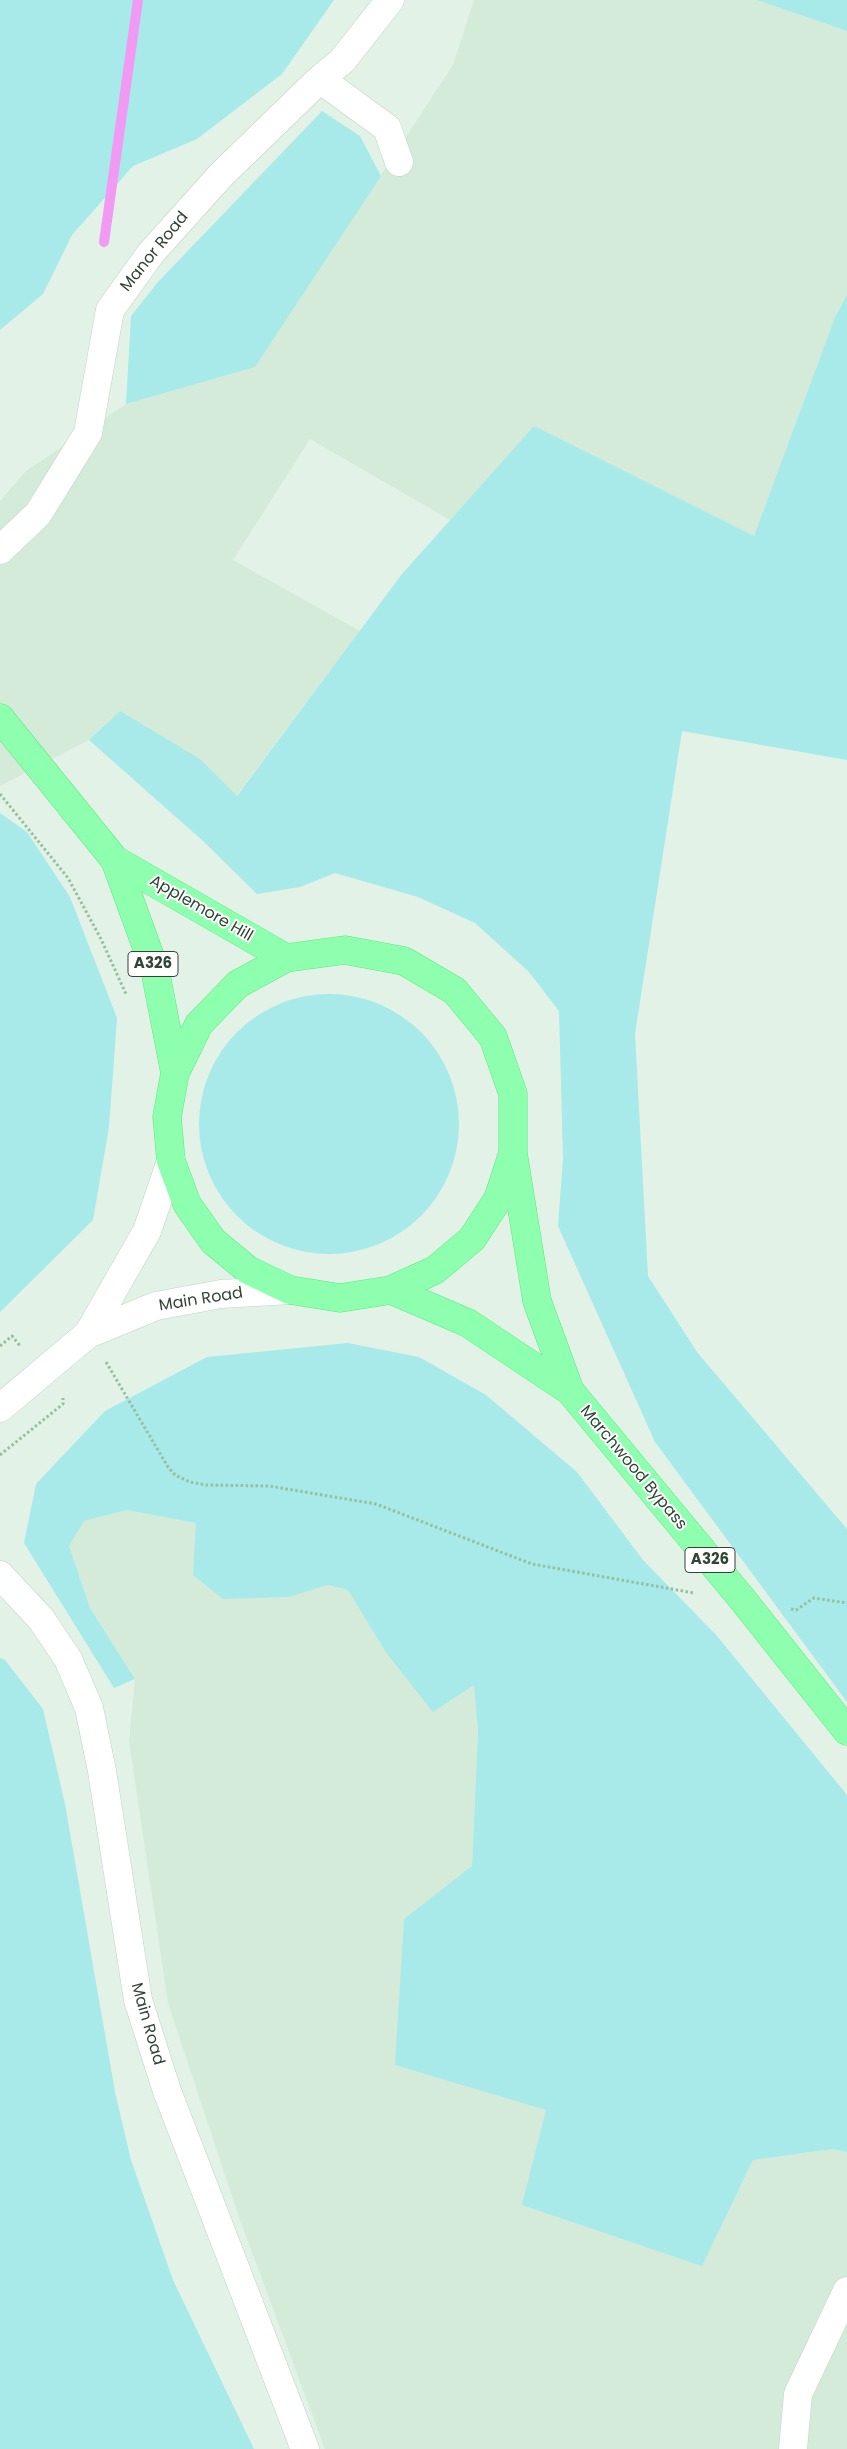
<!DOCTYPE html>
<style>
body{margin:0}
canvas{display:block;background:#e2f2e6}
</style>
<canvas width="847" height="2449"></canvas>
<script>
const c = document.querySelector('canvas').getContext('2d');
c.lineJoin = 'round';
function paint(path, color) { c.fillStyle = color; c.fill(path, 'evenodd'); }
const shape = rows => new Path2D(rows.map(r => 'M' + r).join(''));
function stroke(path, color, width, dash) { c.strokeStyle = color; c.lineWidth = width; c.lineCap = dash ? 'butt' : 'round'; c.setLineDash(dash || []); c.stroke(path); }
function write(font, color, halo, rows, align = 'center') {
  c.font = font + ' Poppins,sans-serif'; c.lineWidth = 4; c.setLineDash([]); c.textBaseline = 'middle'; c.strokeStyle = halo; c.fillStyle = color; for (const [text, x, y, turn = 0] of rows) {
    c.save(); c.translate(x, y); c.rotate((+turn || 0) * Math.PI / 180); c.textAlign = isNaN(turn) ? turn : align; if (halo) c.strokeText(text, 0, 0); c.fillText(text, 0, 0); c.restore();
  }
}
paint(shape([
 [474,0,757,0,847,31,847,295,835,317,754,536,534,427,450,520,310,439,233,560,360,631,236,796,200,759,120,711,89,740,0,786,0,501,26,471,126,404,255,367,453,65],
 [127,1510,197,1523,193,1575,289,1597,328,1585,348,1590,385,1651,474,1684,478,1731,472,1867,404,1919,396,2065,546,2110,702,2266,753,2160,833,2149,847,2152,847,2449,325,2449,240,2220,168,2003,129,1741,135,1679,90,1608,69,1546,84,1521]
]), '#d4ebd9');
paint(shape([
 [0,0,334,0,282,74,197,139,133,166,72,235,43,294,0,330],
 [757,0,847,0,847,31],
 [322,111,360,136,381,176,255,367,126,404,131,316,158,282],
 [847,295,847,760,682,731,635,1034,648,1276,697,1352,847,1529,847,1702,655,1442,558,1226,563,1159,559,1011,529,972,475,923,418,897,335,873,300,887,257,894,203,841,89,740,120,711,200,759,237,796,402,574,534,426,754,536,835,317],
 [0,813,27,832,70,897,117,1018,109,1127,93,1220,0,1312],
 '199 1124a130 130 0 1 1 260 0a130 130 0 1 1-260 0Z',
 [348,1343,419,1357,486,1395,577,1472,643,1560,717,1636,847,1795,847,2152,833,2149,753,2160,702,2266,522,2205,546,2110,395,2065,404,1919,472,1866,478,1731,474,1685,433,1712,385,1651,348,1590,328,1585,289,1597,223,1599,193,1575,196,1523,127,1510,84,1521,69,1546,90,1608,135,1679,114,1688,24,1543,36,1484,105,1411,207,1357],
 [0,1658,5,1660,43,1709,65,1804,115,2092,131,2160,173,2280,254,2449,0,2449]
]), '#a8e9e9');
stroke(shape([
 [104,242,138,0]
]), '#f19af4', 10);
const minor = shape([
 [320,79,387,128,399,162],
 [0,550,38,514,88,433,110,310,151,253,221,175,320,79,342,61,390,0],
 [88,1334,147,1231,171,1161],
 [0,1408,88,1334,156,1306,221,1294,290,1290],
 [0,1575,41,1619,68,1659,89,1708,102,1771,138,2000,167,2091,305,2449],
 [793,2449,798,2394,847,2291]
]);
const major = shape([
 [0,718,115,860,155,970,175,1073],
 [115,860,286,958],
 [513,1153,498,1199,472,1239,435,1270,391,1290,340,1298,290,1290,248,1270,213,1241,187,1204,171,1161,167,1117,175,1073,199,1024,238,984,286,958,345,950,404,961,455,991,493,1037,513,1094,513,1153,537,1301,570,1391],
 [391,1290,468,1323,570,1391,743,1600,847,1731]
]);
stroke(minor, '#bbd6c1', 29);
stroke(major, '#59e97f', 29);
stroke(shape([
 [0,794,68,878,101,939,126,994],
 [0,1346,12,1336,21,1347],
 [106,1362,168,1467,175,1475,190,1482,206,1485,269,1486,376,1504,532,1564,694,1593],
 [0,1455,63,1404,63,1398],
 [791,1609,796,1610,814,1598,847,1603]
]), '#95c09e', 3, [2.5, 2.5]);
stroke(minor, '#fff', 28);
stroke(major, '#8effae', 28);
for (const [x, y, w] of [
 [153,964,50],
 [710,1560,50]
]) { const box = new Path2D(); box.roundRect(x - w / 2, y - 12.5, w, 25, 4); c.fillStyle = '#fff'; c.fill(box); stroke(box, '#324435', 1); }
write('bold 15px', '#324435', null, [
 ["A326",153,964],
 ["A326",710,1560]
]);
write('16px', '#324435', '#fff', [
 ["Manor Road",155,252,-51],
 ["Applemore Hill",201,909,30],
 ["Main Road",201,1300,-9],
 ["Marchwood Bypass",633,1468,50],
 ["Main Road",147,2024,74]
]);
</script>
